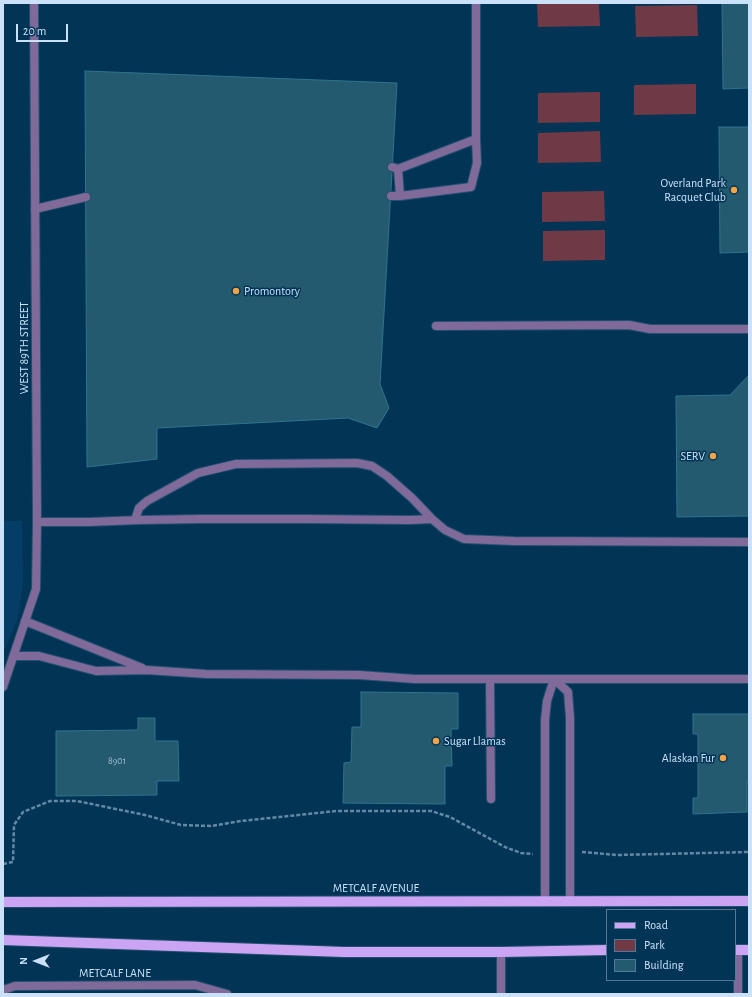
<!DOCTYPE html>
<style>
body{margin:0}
#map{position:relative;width:752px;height:997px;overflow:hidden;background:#023456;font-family:"Alegreya Sans",sans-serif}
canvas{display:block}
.frame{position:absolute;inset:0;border:4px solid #cae1f7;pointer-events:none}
.legend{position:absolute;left:606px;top:909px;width:130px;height:72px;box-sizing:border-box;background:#023456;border:1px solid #527996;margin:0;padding:5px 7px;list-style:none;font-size:12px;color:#cae1f7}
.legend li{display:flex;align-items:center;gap:8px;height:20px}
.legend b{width:20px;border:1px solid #527996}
.north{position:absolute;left:16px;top:941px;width:40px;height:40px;-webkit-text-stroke:3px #023456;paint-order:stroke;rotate:270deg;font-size:11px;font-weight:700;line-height:16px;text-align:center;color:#cae1f7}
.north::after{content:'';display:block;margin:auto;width:14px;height:18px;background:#cae1f7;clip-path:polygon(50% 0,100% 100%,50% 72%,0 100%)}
.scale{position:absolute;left:16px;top:24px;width:52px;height:18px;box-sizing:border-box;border:2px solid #cae1f7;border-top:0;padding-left:5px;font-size:12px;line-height:14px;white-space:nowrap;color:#cae1f7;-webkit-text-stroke:3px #023456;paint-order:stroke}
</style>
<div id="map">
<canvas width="752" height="997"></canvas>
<div class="frame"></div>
<ul class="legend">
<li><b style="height:5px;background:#cba5f4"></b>Road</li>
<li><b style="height:11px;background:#703946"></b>Park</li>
<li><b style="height:11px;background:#235a6f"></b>Building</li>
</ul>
<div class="north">N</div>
<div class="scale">20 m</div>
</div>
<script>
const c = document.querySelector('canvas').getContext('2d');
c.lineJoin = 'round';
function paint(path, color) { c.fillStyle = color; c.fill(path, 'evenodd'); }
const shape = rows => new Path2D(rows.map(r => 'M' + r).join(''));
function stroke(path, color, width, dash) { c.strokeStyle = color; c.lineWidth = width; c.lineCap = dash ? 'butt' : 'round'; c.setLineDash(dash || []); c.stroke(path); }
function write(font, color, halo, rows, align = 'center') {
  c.font = font + ' "Alegreya Sans",sans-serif'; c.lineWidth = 3; c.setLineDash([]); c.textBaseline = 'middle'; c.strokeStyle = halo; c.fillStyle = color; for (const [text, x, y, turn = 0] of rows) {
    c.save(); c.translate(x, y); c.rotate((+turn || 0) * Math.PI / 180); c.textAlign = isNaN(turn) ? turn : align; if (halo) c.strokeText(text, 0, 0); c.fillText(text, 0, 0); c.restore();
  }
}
paint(shape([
 [3,521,22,521,23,581,18,618,3,653]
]), '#043e66');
paint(shape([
 [537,3,599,3,600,26,538,27],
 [697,5,698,36,636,37,635,6],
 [696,84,696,114,634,115,634,85],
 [600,92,600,122,538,123,538,93],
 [600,131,601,162,538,163,538,133],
 [604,191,605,221,542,222,542,192],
 [605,230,605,260,543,261,543,231]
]), '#703946');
const building = shape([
 [722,3,749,3,749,88,723,89,722,3],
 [85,71,397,83,380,384,389,408,377,428,348,418,157,428,157,459,87,467,85,71],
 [719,127,749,127,749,252,720,253,719,127],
 [749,375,749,516,677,517,676,396,730,395,749,375],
 [361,692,458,693,458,729,451,729,452,766,445,766,445,804,343,803,344,763,351,762,352,727,361,727,361,692],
 [693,714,749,714,749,782,747,782,747,812,693,814,693,798,698,798,698,734,693,734,693,714],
 [138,718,155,718,155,741,178,741,179,781,157,781,157,795,56,796,56,731,138,730,138,718]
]);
paint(building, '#235a6f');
stroke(building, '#2f748d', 1);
const lane = shape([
 [392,167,398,169,476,139,476,3],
 [398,169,400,196],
 [391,196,400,196,471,187,477,163,476,139],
 [35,209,86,197],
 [436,326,629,325,650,329,749,329],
 [135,520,139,508,147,501,198,473,236,464,357,463,372,466,387,476,412,498,432,519],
 [37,522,89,522,139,520,200,519,307,519,410,520,432,519,445,530,464,539,514,541,749,542],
 [25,621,142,668],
 [14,656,39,656,96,671,147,670,206,674,359,675,415,679,749,679],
 [490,679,491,799],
 [545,901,545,720,547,701,554,679,568,692,570,718,570,901],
 [501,952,501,994],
 [738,994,738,950]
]);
const street = shape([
 [3,687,36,589,37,522,34,3],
 [3,990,15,986,195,985,227,994]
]);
const primary = shape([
 [3,902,749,901],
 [3,940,344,952,501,952,607,950],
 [735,950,749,950]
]);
stroke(lane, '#225070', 10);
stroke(street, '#225070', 10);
stroke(primary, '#225070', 12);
stroke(shape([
 [582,852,617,855,749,852],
 [3,864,13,862,14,825,23,812,50,801,77,801,145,815,181,825,211,826,241,821,336,811,431,811,450,817,505,847,521,853,533,854]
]), '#6489a5', 2.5, [4, 2]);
stroke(lane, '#806a99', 8);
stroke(street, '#806a99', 8);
stroke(primary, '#cba5f4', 10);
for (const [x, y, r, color] of [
 [734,190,4,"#f5a346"],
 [236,291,4,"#f5a346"],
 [713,456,4,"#f5a346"],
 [436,741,4,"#f5a346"],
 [723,758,4,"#f5a346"]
]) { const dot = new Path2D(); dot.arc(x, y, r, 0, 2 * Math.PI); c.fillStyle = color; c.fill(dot); stroke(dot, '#023456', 1.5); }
write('10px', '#a0bfd5', null, [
 ["8901",117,761]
]);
write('12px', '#cae1f7', '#023456', [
 ["Overland Park",726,183],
 ["Racquet Club",726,197],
 ["Promontory",244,291,"left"],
 ["SERV",705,456],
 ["Sugar Llamas",444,741,"left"],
 ["Alaskan Fur",715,758]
], 'right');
write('12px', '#cae1f7', '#023456', [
 ["WEST 89TH STREET",24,348,-90],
 ["METCALF AVENUE",376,888],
 ["METCALF LANE",115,973]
]);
</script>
